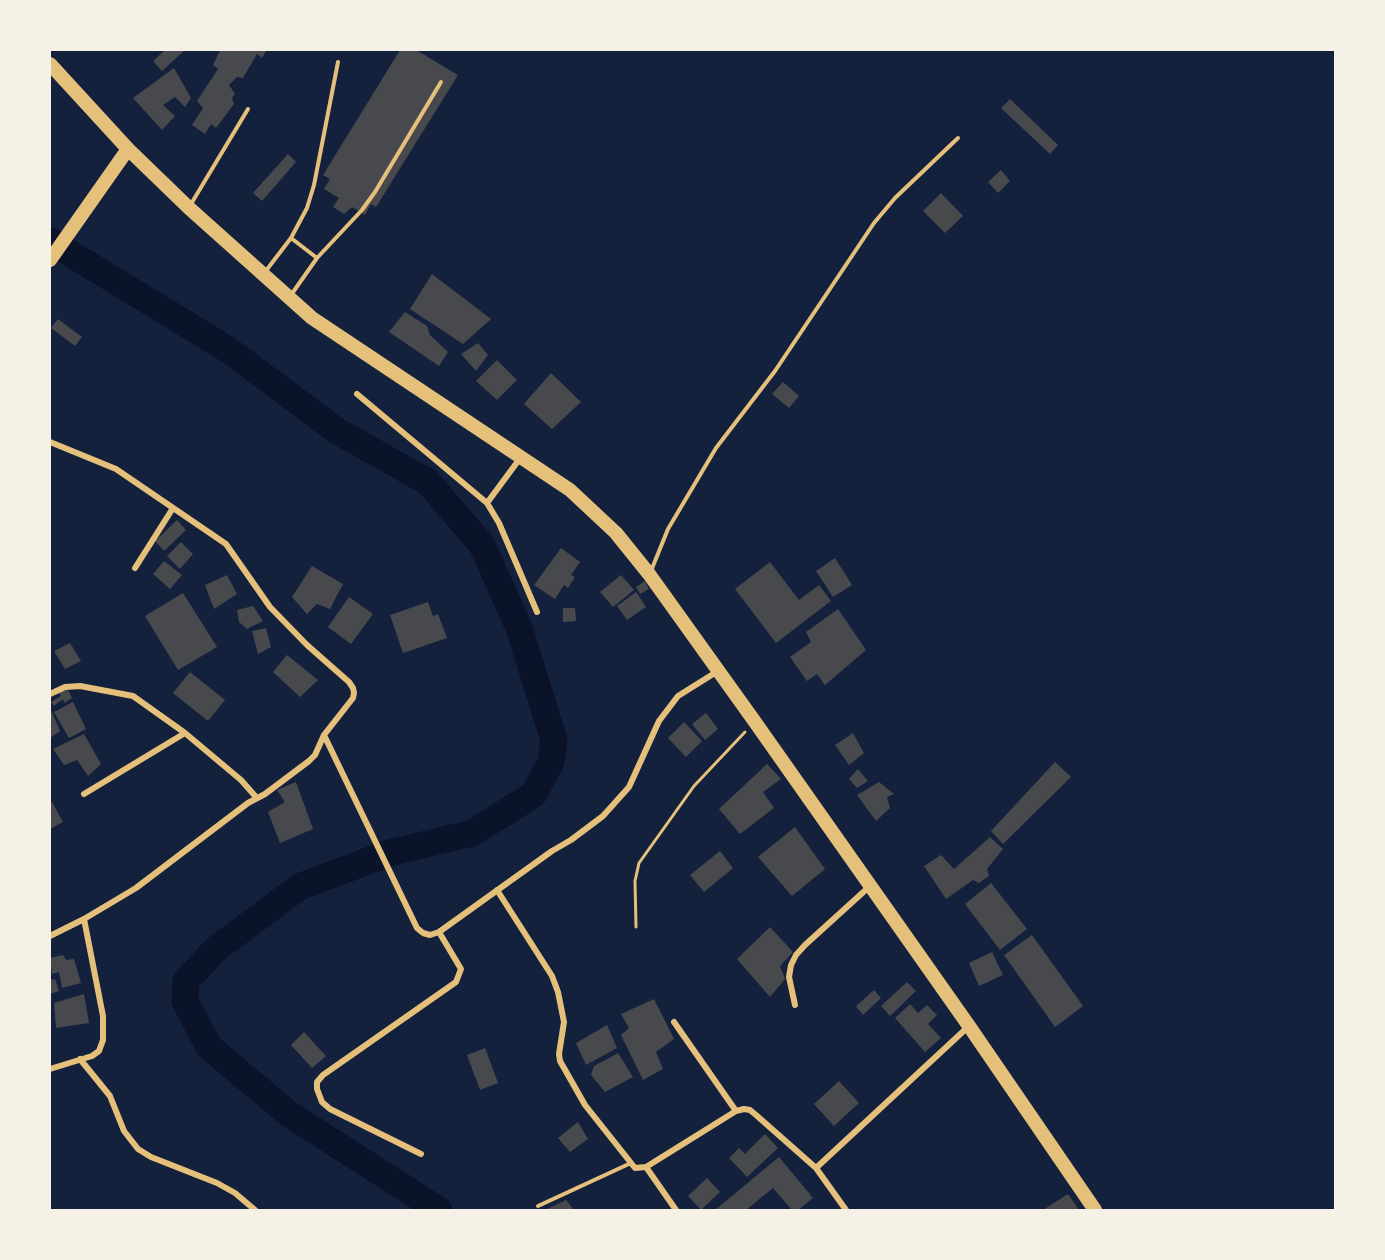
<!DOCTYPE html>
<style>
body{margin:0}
#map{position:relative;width:1385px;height:1260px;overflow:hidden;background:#14213d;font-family:"Roboto Condensed",sans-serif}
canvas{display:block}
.frame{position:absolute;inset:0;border:51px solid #f6f1e7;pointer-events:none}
</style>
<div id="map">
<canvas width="1385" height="1260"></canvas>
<div class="frame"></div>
</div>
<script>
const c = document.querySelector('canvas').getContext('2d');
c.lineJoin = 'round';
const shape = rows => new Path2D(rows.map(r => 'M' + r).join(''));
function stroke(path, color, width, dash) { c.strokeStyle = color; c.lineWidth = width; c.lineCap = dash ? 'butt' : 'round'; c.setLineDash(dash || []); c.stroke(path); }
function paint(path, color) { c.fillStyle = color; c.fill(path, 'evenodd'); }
stroke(shape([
 [50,241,227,349,337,431,428,482,482,545,519,628,554,740,551,762,533,795,472,833,389,853,299,887,216,949,186,981,185,1001,209,1047,289,1114,439,1210]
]), '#0b132b', 27);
paint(shape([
 [165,50,185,50,162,71,153,61],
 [220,50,267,50,262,58,257,54,243,78,237,77,229,85,235,94,232,98,234,104,216,128,211,124,205,134,192,125,203,108,197,101,218,69,213,65],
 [400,50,416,50,458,75,376,207,371,204,365,215,352,207,344,214,333,207,339,198,324,189,330,179,323,175],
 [174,68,191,98,185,107,175,97,163,105,175,116,162,130,133,98],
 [1010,99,1058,145,1050,154,1001,108],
 [288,154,296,162,262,201,253,193],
 [1001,170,1010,181,998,193,988,182],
 [941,193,963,216,945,233,923,211],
 [432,274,491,319,463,344,410,309],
 [405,312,427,326,430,335,448,352,439,366,389,332],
 [58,319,82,337,75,346,51,328],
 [478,343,488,355,476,371,461,354],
 [497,360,517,380,497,400,476,381],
 [551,373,581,402,552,429,524,404],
 [783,382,799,396,789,408,772,394],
 [177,520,186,530,164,551,155,541],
 [181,542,193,554,180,569,167,556],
 [561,548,580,562,571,575,575,577,568,588,564,585,555,599,534,585],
 [835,558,852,585,833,597,816,571],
 [164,561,182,575,170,589,153,574],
 [770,562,799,600,819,585,831,601,776,643,735,589],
 [312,566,343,584,330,609,317,604,307,614,292,597],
 [227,575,237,594,214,609,205,585],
 [621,575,634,590,613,607,600,592],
 [645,581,649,589,640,594,636,587],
 [636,592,646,607,627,620,617,606],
 [183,593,217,647,178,670,145,616],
 [349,597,373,614,351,644,328,627],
 [428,602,433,616,438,614,447,638,403,653,390,615],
 [253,606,263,621,247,629,239,622,237,610],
 [563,608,575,608,576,621,563,622],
 [838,609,866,650,825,685,817,674,807,681,790,657,811,642,806,632],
 [266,628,271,647,258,654,252,631],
 [70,643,81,661,65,669,54,651],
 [287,655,318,680,300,697,273,672],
 [190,672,225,700,208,721,173,693],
 [68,690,72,698,64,703,63,699,54,706,51,702,61,696,58,692],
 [73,702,86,729,69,738,54,712],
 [50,708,60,731,50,738],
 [706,713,718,729,705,740,692,724],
 [684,722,702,741,686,757,668,738],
 [853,733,864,753,849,765,835,745],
 [84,734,101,764,88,776,77,760,64,765,53,749],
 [1055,762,1071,777,1003,844,991,831],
 [767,764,781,779,763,792,774,808,740,834,719,809],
 [858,769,868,781,857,788,849,779],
 [296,782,313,829,280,843,268,812,285,802,277,790],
 [879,782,894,794,887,797,890,808,876,821,857,795],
 [52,802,63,822,50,829,50,803],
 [795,827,825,869,792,896,758,857],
 [990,837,1003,849,987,869,989,876,979,883,973,880,946,899,924,866,941,855,954,869],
 [720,851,733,868,704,892,690,875],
 [991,883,1027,929,1000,950,965,904],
 [770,927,793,952,780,966,785,979,770,997,737,959],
 [1032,935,1083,1006,1055,1027,1004,955],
 [992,952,1003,975,979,986,969,963],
 [63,955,66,960,74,959,81,983,62,988,59,972,52,974,50,958],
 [55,979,59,991,50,994,50,980],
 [907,982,916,991,890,1016,881,1006],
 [874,990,881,998,863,1015,856,1006],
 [84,994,89,1023,56,1028,54,1003],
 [654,999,674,1039,656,1052,663,1069,643,1080,621,1035,629,1028,621,1014],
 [910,1004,918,1013,927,1005,937,1015,928,1024,941,1038,925,1052,895,1018],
 [607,1025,617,1048,586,1065,576,1043],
 [304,1032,326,1056,312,1068,291,1045],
 [485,1048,498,1083,480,1090,467,1055],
 [618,1053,633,1077,605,1092,591,1075,594,1066],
 [839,1081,859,1103,834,1126,814,1104],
 [578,1122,588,1139,570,1152,558,1138],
 [765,1134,778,1148,747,1177,729,1158,739,1148,745,1154],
 [779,1157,813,1198,798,1210,792,1210,773,1188,746,1210,715,1210],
 [707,1178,720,1192,701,1210,688,1196],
 [1068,1194,1079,1210,1043,1210],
 [566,1200,574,1210,545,1210]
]), '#48494c');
stroke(shape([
 [636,927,635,881,639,863,694,786,745,732]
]), '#e5c07b', 3);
stroke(shape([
 [191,204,248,109],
 [291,238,317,258],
 [265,272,291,238,307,208,314,185,338,62],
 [291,295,317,258,362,210,375,192,441,82],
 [651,571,668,529,716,448,775,371,874,223,895,198,958,138],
 [538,1206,631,1163]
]), '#e5c07b', 4);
stroke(shape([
 [357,394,487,503,499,523,537,612],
 [50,442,116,469,226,544,270,607,307,645,349,682,353,688,354,693,353,698,324,735,315,755,309,761,265,794,248,803,136,888,84,919,50,936],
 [487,503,521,457],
 [135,568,173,508],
 [50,694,65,687,80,686,133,696,185,733,241,780,256,797],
 [324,735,417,928,423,933,430,935,439,932,552,851,571,840,603,816,629,787,659,721,678,696,718,671],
 [84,794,185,733],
 [497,890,552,976,558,992,564,1022,559,1054,560,1061,585,1105,635,1168,646,1167,736,1111,744,1109,750,1110,756,1115,816,1168,846,1210],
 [795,1005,789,977,791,965,796,955,805,945,870,886],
 [674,1022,736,1111],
 [80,1059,110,1096,124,1131,138,1149,151,1157,217,1183,235,1193,255,1210],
 [50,1069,92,1056,99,1051,103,1040,103,1016,84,919],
 [421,1154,330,1109,322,1102,317,1089,317,1082,323,1075,456,982,461,969,439,932],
 [646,1167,676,1210],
 [816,1168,969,1026]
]), '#e5c07b', 6);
stroke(shape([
 [50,64,128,149,189,208,312,318,570,490,616,533,649,574,755,722,969,1026,1095,1210],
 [50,260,128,149]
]), '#e5c07b', 14);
</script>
